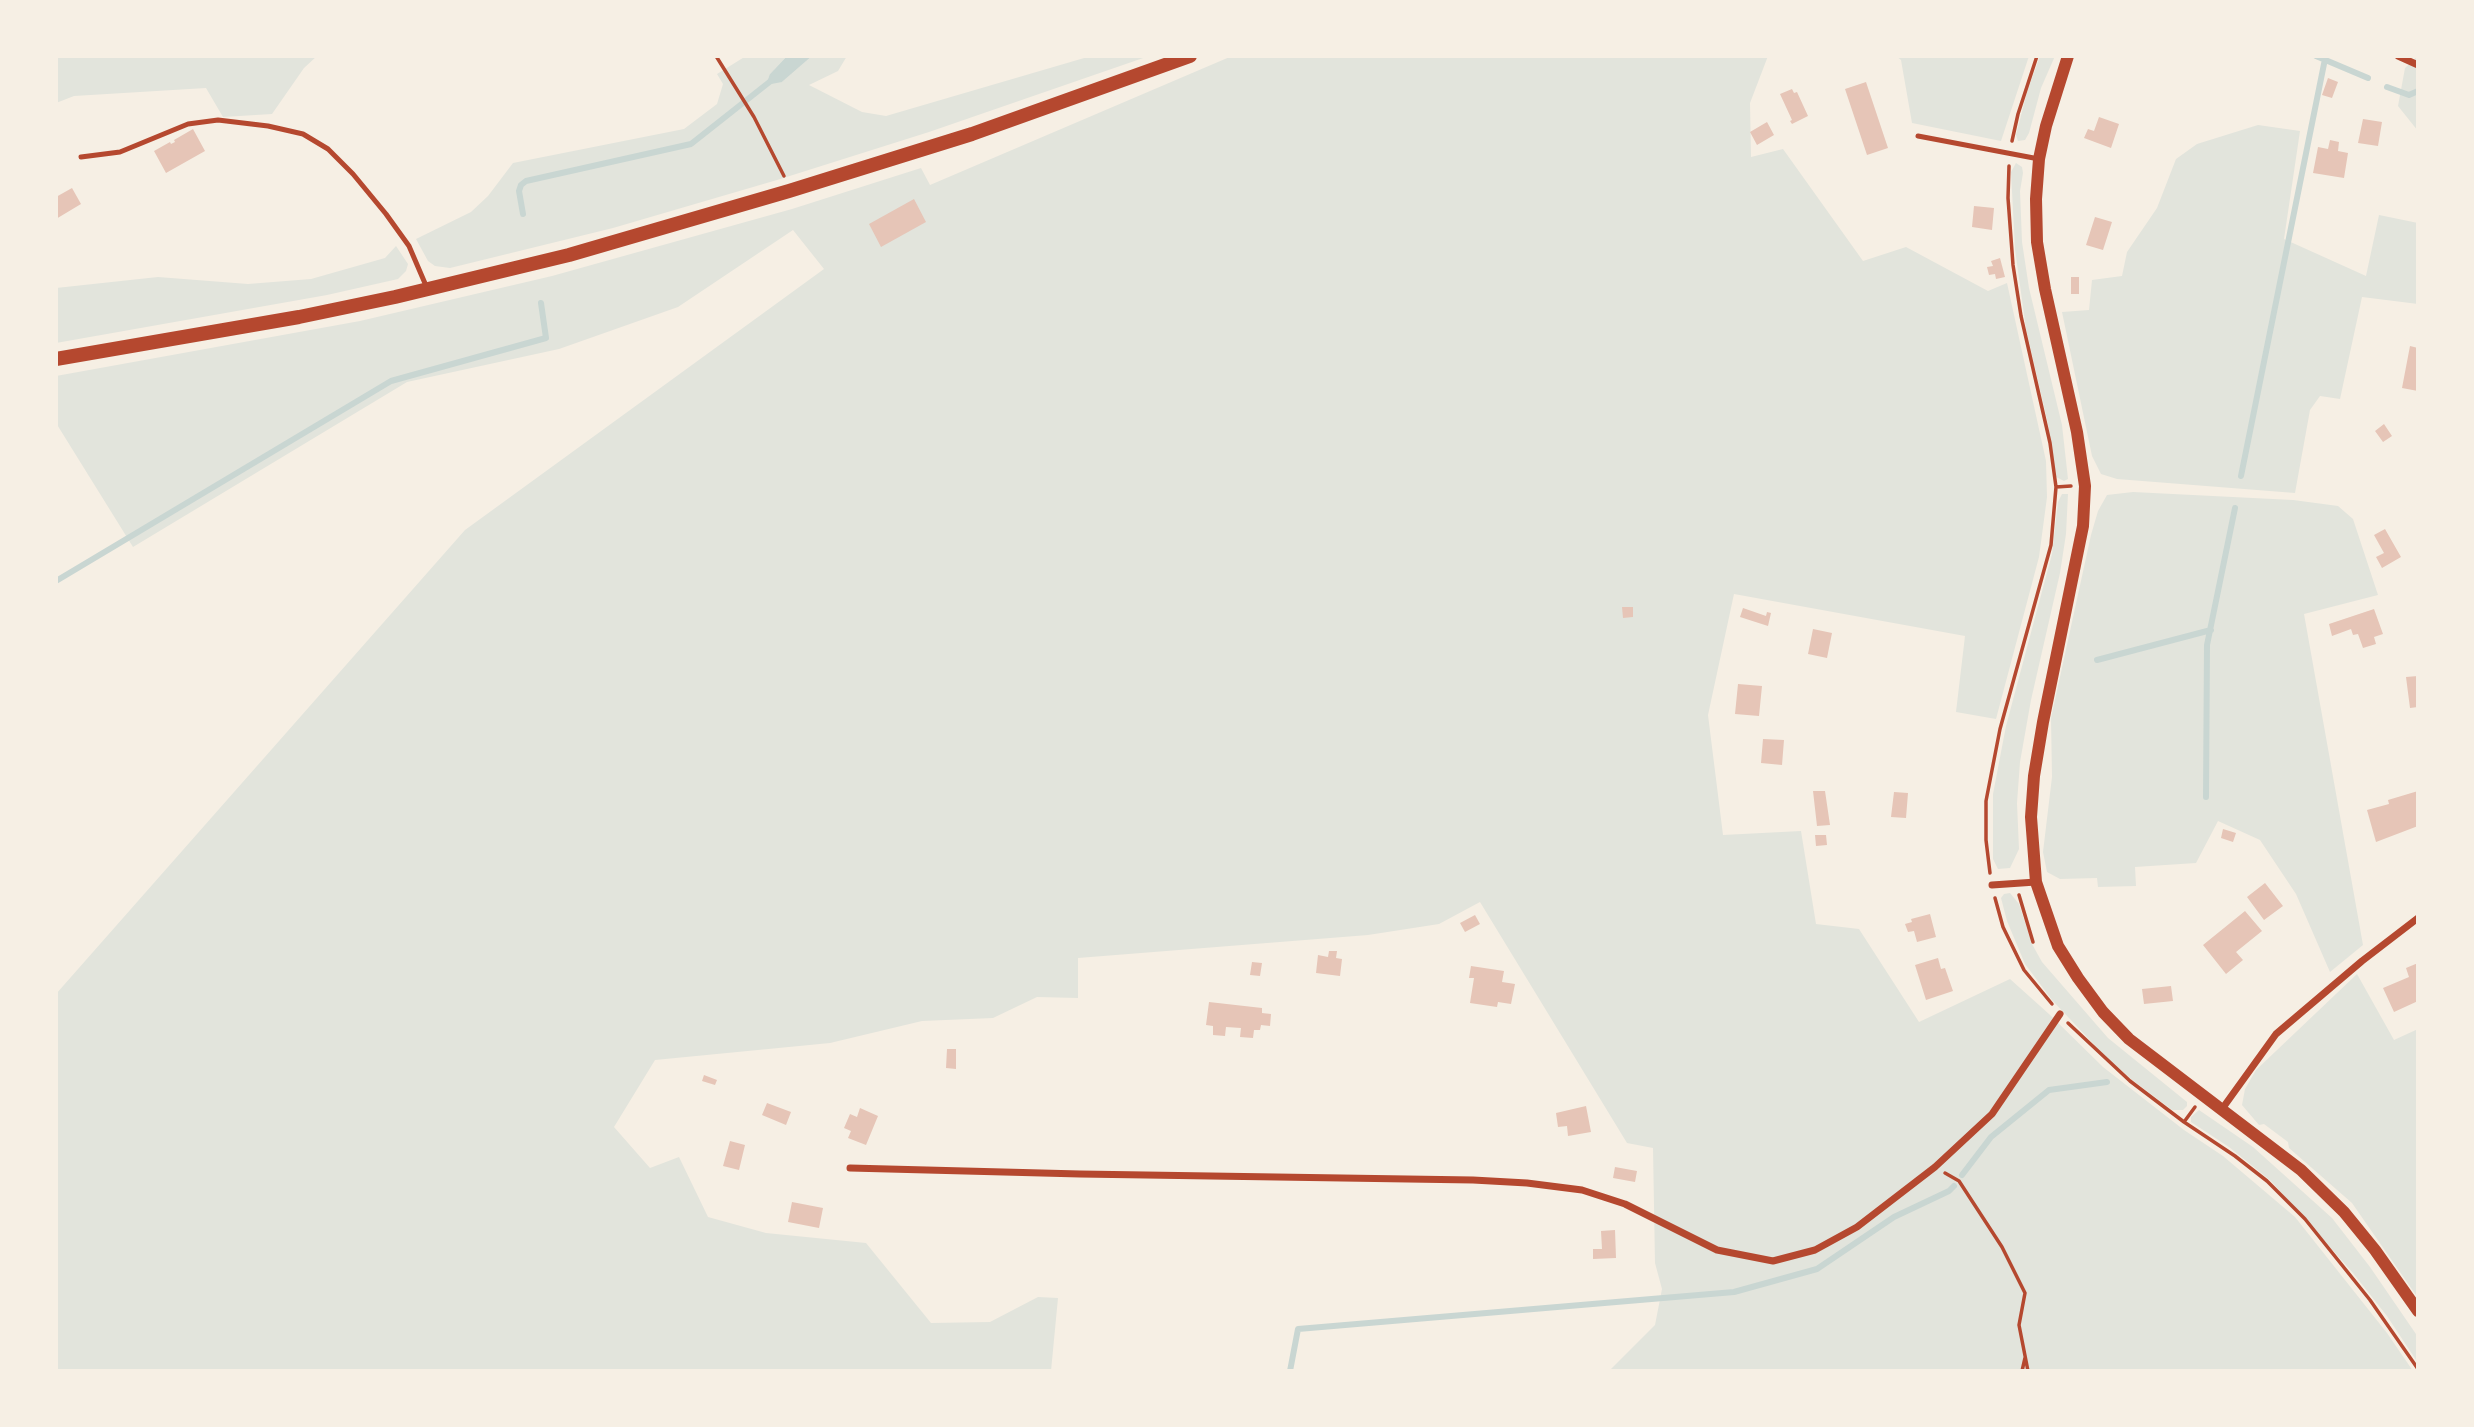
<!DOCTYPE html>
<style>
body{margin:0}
#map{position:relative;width:2474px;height:1427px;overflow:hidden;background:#f6efe4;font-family:Rubik,sans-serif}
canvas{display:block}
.frame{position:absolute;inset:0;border:58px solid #f6efe4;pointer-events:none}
</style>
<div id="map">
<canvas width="2474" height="1427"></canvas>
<div class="frame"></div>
</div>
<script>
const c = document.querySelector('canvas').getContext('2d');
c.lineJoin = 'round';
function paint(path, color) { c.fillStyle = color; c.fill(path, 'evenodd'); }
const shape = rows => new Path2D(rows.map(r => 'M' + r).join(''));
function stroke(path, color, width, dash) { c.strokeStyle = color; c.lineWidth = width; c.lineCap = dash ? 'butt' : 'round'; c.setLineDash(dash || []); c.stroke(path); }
paint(shape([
 [56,56,317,56,304,68,272,114,223,117,206,88,74,96,56,103],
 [746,56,787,56,770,74,782,82,812,56,847,56,838,71,809,85,862,112,886,116,1091,56,1149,56,929,132,777,180,613,228,450,268,435,266,428,261,416,239,471,212,488,196,513,163,684,129,717,104,723,84,717,74],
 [1232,56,1768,56,1750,103,1751,157,1783,149,1863,261,1906,247,1988,291,2007,283,2046,461,2047,497,2039,557,1996,719,1956,712,1965,636,1734,594,1708,715,1723,835,1801,831,1816,924,1859,929,1919,1022,2010,979,2049,1014,2103,1067,2184,1130,2223,1156,2295,1217,2387,1333,2413,1371,1609,1371,1655,1325,1662,1289,1655,1263,1653,1148,1627,1143,1480,902,1439,924,1368,935,1078,958,1078,998,1037,997,993,1018,922,1021,830,1043,655,1060,614,1127,650,1168,679,1157,708,1217,766,1233,866,1243,931,1323,990,1322,1038,1297,1058,1298,1051,1371,56,1371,56,994,465,530,824,269,793,230,678,307,559,349,407,382,133,547,56,423,56,376,360,321,552,276,792,209,921,168,930,185],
 [1896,56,2029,56,2001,141,1912,123,1901,60],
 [2040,56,2055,56,2041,88,2029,133,2025,140,2018,141,2016,135,2027,92],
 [2418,56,2418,131,2398,106,2405,68],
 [2258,125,2300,131,2284,239,2366,276,2379,215,2418,223,2418,304,2362,297,2340,399,2320,396,2310,410,2295,493,2117,479,2101,474,2092,456,2062,312,2089,310,2092,280,2122,276,2127,252,2157,208,2176,159,2197,144],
 [2016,163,2022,167,2023,173,2020,191,2022,242,2029,288,2062,425,2068,479,2064,481,2056,477,2048,424,2026,329,2015,249,2011,172],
 [396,246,408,264,406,271,398,279,327,295,56,343,56,288,158,277,248,284,311,279,385,258],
 [2133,492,2293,500,2338,506,2353,519,2378,595,2304,614,2363,945,2330,972,2296,894,2260,840,2218,821,2196,863,2135,867,2136,886,2098,887,2097,878,2060,879,2047,872,2043,852,2052,777,2051,718,2091,535,2098,511,2107,495],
 [2062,494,2068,494,2066,534,2060,573,2031,700,2020,762,2017,803,2019,849,2010,868,1998,869,1993,859,1993,794,2006,726,2052,554,2058,502],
 [2010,893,2019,904,2032,944,2042,962,2108,1038,2187,1102,2187,1106,2183,1110,2172,1110,2131,1079,2103,1054,2052,1000,2025,964,2007,921,2001,898,2004,894],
 [2357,974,2394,1040,2418,1029,2418,1298,2352,1203,2289,1148,2288,1142,2264,1124,2259,1125,2242,1105,2245,1089,2256,1070],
 [2199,1110,2253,1147,2332,1218,2370,1267,2418,1337,2418,1363,2387,1316,2353,1273,2271,1181,2229,1147,2191,1122,2191,1117]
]), '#e2e4dc');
paint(shape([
 [787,56,812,56,782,82,766,85,770,74]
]), '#c9d6d2');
stroke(shape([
 [2316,56,2368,78],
 [2387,87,2409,95,2418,91],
 [523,214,519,191,521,185,526,181,691,144,772,80],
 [2241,476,2325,59],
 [56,581,391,381,546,338,541,303],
 [2097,660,2211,630],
 [2206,797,2207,645,2235,508],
 [1962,1175,1991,1137,2049,1090,2107,1082],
 [1290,1371,1298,1329,1734,1292,1817,1269,1894,1217,1949,1191,1954,1186]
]), '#c9d6d2', 6);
paint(shape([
 [2328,78,2338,82,2332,98,2322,95],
 [1866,82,1888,148,1867,155,1845,89],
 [1792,89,1794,93,1797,92,1808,116,1792,124,1790,121,1792,120,1780,94],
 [2099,117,2119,124,2111,148,2084,138,2088,129,2094,131],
 [2363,119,2382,122,2378,146,2358,143],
 [1767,122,1774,135,1757,145,1750,132],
 [193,129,205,151,166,173,154,151,170,142,171,144,175,142,174,140],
 [2330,140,2339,142,2338,151,2348,153,2344,178,2313,173,2318,147,2328,149],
 [72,188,81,204,56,219,56,197],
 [914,199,926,222,881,247,869,224],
 [1974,206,1994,208,1992,230,1972,227],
 [2095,217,2112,222,2103,250,2086,245],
 [2000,258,2005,277,1996,279,1995,274,1989,275,1987,267,1993,266,1991,261],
 [2071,277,2079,277,2079,294,2071,294],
 [2410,346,2418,348,2418,391,2402,388],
 [2384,424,2392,436,2383,442,2375,431],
 [2385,529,2401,557,2382,568,2376,557,2384,553,2374,535],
 [1622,607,1633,607,1633,617,1623,618],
 [1743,608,1766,616,1767,612,1771,613,1768,626,1740,617],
 [2374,609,2383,634,2374,637,2376,644,2363,648,2358,634,2353,635,2351,629,2332,636,2329,624],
 [1813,629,1832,633,1827,658,1808,654],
 [2418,676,2418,707,2410,708,2406,677],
 [1738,684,1762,686,1759,716,1735,714],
 [1763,739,1784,740,1782,765,1761,763],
 [1813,791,1825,791,1830,825,1817,826],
 [2418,791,2418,826,2376,842,2367,810,2389,804,2388,800],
 [1894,792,1908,793,1906,818,1891,817],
 [2223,829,2236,833,2233,842,2221,838],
 [1815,835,1826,835,1827,845,1816,846],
 [2265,883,2283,906,2264,920,2247,897],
 [2245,911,2262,931,2236,952,2243,960,2226,974,2203,945],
 [1930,914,1936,937,1917,942,1914,931,1908,932,1905,924,1912,922,1911,919],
 [1475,915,1480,924,1465,932,1460,923],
 [1329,951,1337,951,1336,958,1342,959,1340,976,1316,973,1318,955,1328,957],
 [1938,958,1941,969,1945,968,1953,991,1926,1000,1915,965],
 [1252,962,1262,963,1260,976,1250,975],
 [2418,963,2418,1001,2394,1012,2383,988,2409,977,2406,968],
 [1471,966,1504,971,1502,982,1515,984,1511,1004,1498,1002,1497,1007,1470,1003,1474,978,1469,978],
 [2171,986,2173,1001,2144,1004,2142,989],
 [1209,1002,1262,1008,1262,1013,1271,1014,1270,1026,1261,1025,1260,1030,1254,1030,1253,1038,1240,1037,1241,1028,1226,1027,1225,1036,1213,1035,1213,1026,1206,1025],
 [947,1049,956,1049,956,1069,946,1068],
 [704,1075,717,1080,715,1085,702,1081],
 [767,1103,791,1112,786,1125,762,1115],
 [1586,1106,1591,1132,1568,1136,1567,1126,1558,1127,1556,1113],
 [860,1108,878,1116,866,1145,848,1138,851,1131,844,1128,850,1114,857,1117],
 [730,1141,745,1145,739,1170,723,1166],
 [1615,1167,1637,1171,1635,1182,1613,1178],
 [792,1202,823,1208,819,1228,788,1222],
 [1615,1230,1616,1258,1593,1259,1593,1249,1602,1249,1601,1231]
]), '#e6c5b7');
stroke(shape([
 [716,56,754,117,784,176],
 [2012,141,2018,114,2037,56],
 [2056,487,2071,486],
 [1990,873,1986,840,1986,801,2000,729,2051,545,2056,487,2050,443,2021,316,2013,265,2008,198,2009,166],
 [2019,895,2033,942],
 [1995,898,2003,927,2024,970,2052,1004],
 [2068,1023,2130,1081,2184,1122,2235,1156,2267,1181,2305,1219,2370,1300,2418,1369],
 [2184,1122,2195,1107],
 [1945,1173,1959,1181,2002,1247,2025,1293,2019,1325,2028,1371],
 [2022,1371,2025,1358]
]), '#b5482f', 3.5);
stroke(shape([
 [1918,136,2039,159],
 [81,157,120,152,188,124,218,120,268,126,303,134,328,149,353,174,386,214,409,246,427,288]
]), '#b5482f', 5);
stroke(shape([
 [2398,56,2418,65],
 [1992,885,2036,882],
 [2222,1109,2276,1034,2362,961,2418,918],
 [850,1168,1080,1174,1473,1180,1527,1183,1582,1190,1625,1204,1717,1250,1773,1261,1815,1250,1857,1227,1935,1167,1992,1114,2060,1014]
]), '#b5482f', 7);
stroke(shape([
 [2068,56,2046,126,2039,159,2036,199,2037,242,2045,289,2077,432,2085,486,2083,526,2043,722,2034,776,2031,817,2036,882,2058,946,2078,978,2103,1012,2129,1039,2301,1170,2344,1212,2375,1250,2418,1311]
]), '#b5482f', 12);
stroke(shape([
 [56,359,299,317,395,297,569,255,789,191,972,134,1190,56]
]), '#b5482f', 14);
</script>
